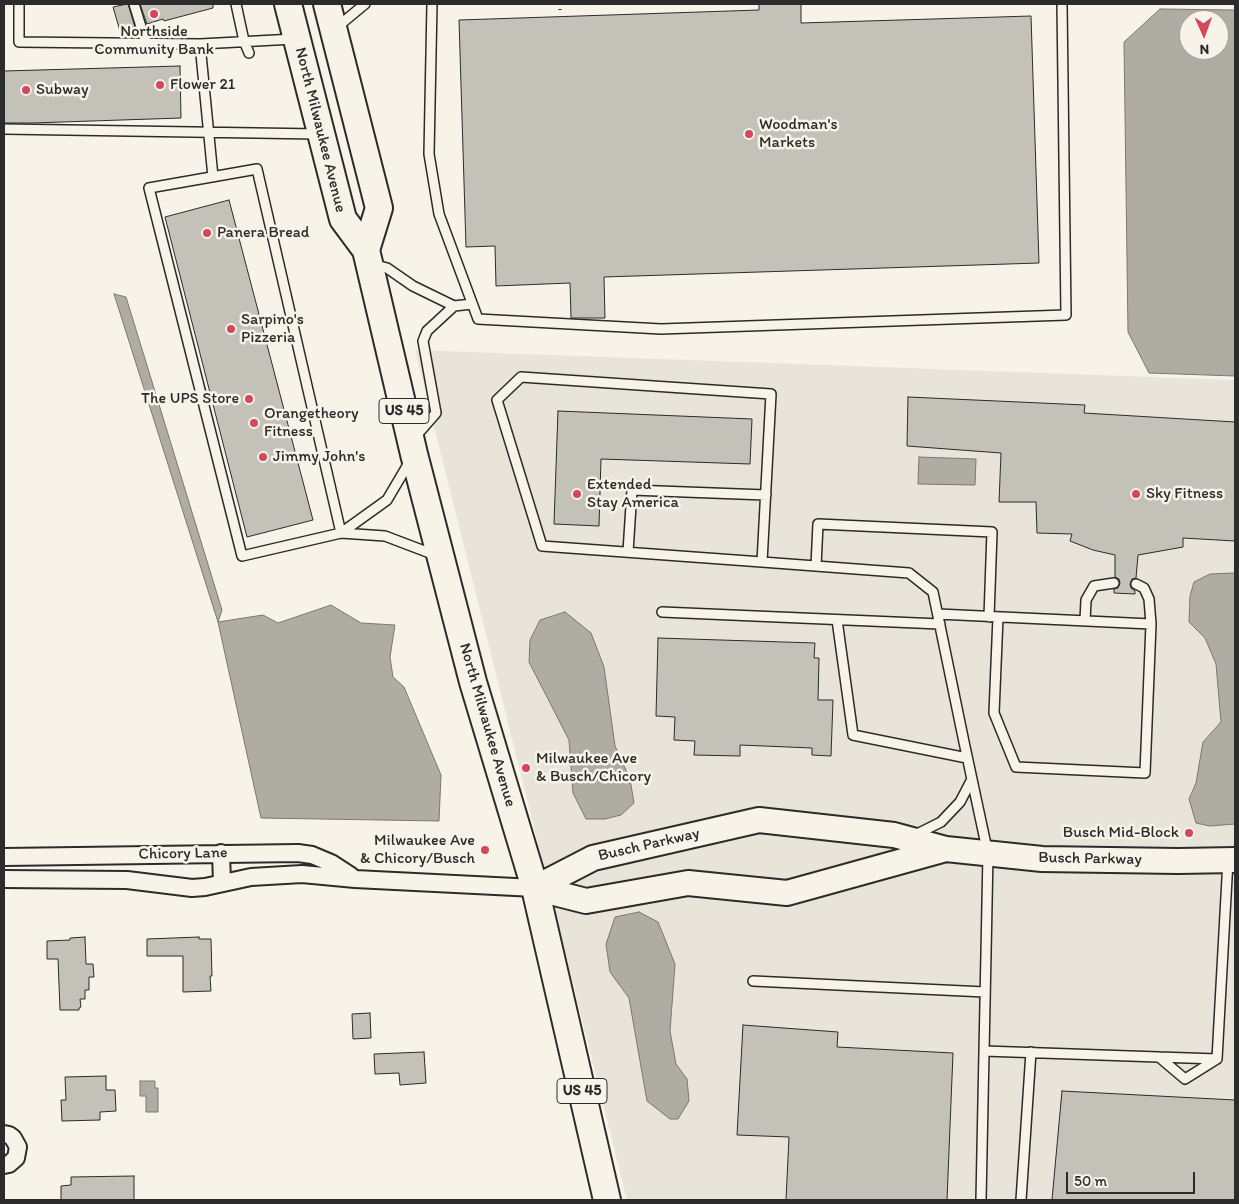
<!DOCTYPE html>
<style>
body{margin:0}
#map{position:relative;width:1239px;height:1204px;overflow:hidden;background:#f7f3e8;font-family:Itim,sans-serif}
canvas{display:block}
.frame{position:absolute;inset:0;border:5px solid #2b2b2b;pointer-events:none}
.north{position:absolute;left:1179px;top:10px;width:50px;height:50px;box-sizing:border-box;background:#f7f3e8;border:1px solid #a5a39c;border-radius:50%;rotate:178deg;font-size:14px;font-weight:700;line-height:20px;text-align:center;color:#2b2b2b}
.north::after{content:'';display:block;margin:auto;width:18px;height:22px;background:#d1495b;clip-path:polygon(50% 0,100% 100%,50% 72%,0 100%)}
.scale{position:absolute;left:1066px;top:1172px;width:129px;height:22px;box-sizing:border-box;border:2px solid #2b2b2b;border-top:0;padding-left:6px;font-size:15px;line-height:18px;white-space:nowrap;color:#2b2b2b;-webkit-text-stroke:4px #f7f3e8;paint-order:stroke}
</style>
<div id="map">
<canvas width="1239" height="1204"></canvas>
<div class="frame"></div>
<div class="north">N</div>
<div class="scale">50 m</div>
</div>
<script>
const c = document.querySelector('canvas').getContext('2d');
c.lineJoin = 'round';
function paint(path, color) { c.fillStyle = color; c.fill(path, 'evenodd'); }
const shape = rows => new Path2D(rows.map(r => 'M' + r).join(''));
function stroke(path, color, width, dash) { c.strokeStyle = color; c.lineWidth = width; c.lineCap = dash ? 'butt' : 'round'; c.setLineDash(dash || []); c.stroke(path); }
function write(font, color, halo, rows, align = 'center') {
  c.font = font + ' Itim,sans-serif'; c.lineWidth = 5; c.setLineDash([]); c.textBaseline = 'middle'; c.strokeStyle = halo; c.fillStyle = color; for (const [text, x, y, turn = 0] of rows) {
    c.save(); c.translate(x, y); c.rotate((+turn || 0) * Math.PI / 180); c.textAlign = isNaN(turn) ? turn : align; if (halo) c.strokeText(text, 0, 0); c.fillText(text, 0, 0); c.restore();
  }
}
paint(shape([
 [415,350,1235,380,1235,1200,627,1200]
]), '#e8e4da');
const water = shape([
 [1160,9,1235,10,1235,376,1149,373,1128,332,1124,42,1160,9],
 [1189,20,1219,20,1219,50,1189,50,1189,20],
 [114,294,126,297,222,610,218,622,263,615,278,623,331,605,361,623,395,625,390,657,393,677,404,687,441,775,439,821,261,818,218,622,114,294],
 [919,457,976,459,975,485,918,484,919,457],
 [1235,573,1235,824,1210,826,1196,823,1189,799,1196,783,1203,742,1221,722,1216,664,1205,638,1189,622,1190,596,1194,582,1210,574,1235,573],
 [565,612,591,633,604,667,615,746,630,779,634,803,621,815,605,819,586,819,573,793,569,740,529,662,530,640,540,620,565,612],
 [639,912,658,922,675,964,670,1031,676,1064,687,1079,689,1101,678,1119,670,1119,647,1101,629,998,610,972,606,944,615,917,639,912],
 [140,1081,155,1081,155,1088,158,1088,158,1112,146,1112,146,1096,140,1096,140,1081]
]);
paint(water, '#afaca4');
stroke(water, '#7a7874', 1);
const building = shape([
 [127,4,128,4,135,27,120,31,113,7,127,4],
 [140,4,213,4,213,8,164,21,163,19,147,24,140,4],
 [759,4,801,4,801,23,1031,16,1039,263,604,277,605,318,571,318,570,283,496,286,495,246,466,247,459,20,759,10,759,4],
 [180,66,181,118,32,123,4,123,4,71,180,66],
 [229,200,313,520,247,537,165,217,229,200],
 [908,397,1085,405,1084,413,1235,422,1235,541,1183,538,1183,547,1138,555,1136,578,1132,579,1130,584,1131,588,1135,591,1135,594,1114,593,1114,589,1118,588,1120,583,1119,579,1115,577,1115,555,1093,550,1070,541,1072,534,1037,533,1036,502,999,502,1001,453,907,446,908,397],
 [558,411,752,419,750,464,601,459,599,526,554,524,558,411],
 [658,638,815,643,814,658,819,658,818,700,833,700,831,756,812,755,812,748,740,745,740,756,694,755,695,741,674,740,675,717,656,716,658,638],
 [85,937,86,964,93,964,94,977,89,977,89,990,85,990,85,999,80,999,81,1007,79,1008,79,1010,60,1010,58,959,47,959,47,941,70,940,70,938,85,937],
 [199,937,199,939,211,939,212,976,210,976,211,991,183,992,183,956,147,956,147,939,199,937],
 [370,1013,371,1038,353,1039,352,1014,370,1013],
 [743,1025,838,1032,837,1047,953,1053,947,1200,786,1200,789,1137,737,1135,743,1025],
 [424,1052,426,1083,400,1085,399,1073,375,1074,374,1054,424,1052],
 [106,1076,106,1090,115,1090,116,1111,100,1112,100,1120,62,1121,61,1100,66,1100,65,1077,106,1076],
 [1062,1091,1235,1100,1235,1200,1052,1200,1062,1091],
 [134,1176,134,1200,61,1200,61,1186,71,1185,71,1177,134,1176]
]);
paint(building, '#c4c1b9');
stroke(building, '#2b2b2b', 1);
const lane = shape([
 [19,4,19,42,200,44,294,39],
 [134,4,146,43],
 [236,4,244,41,249,53],
 [432,4,429,154,439,214,478,319,661,329,1066,315,1062,4],
 [336,28,365,4],
 [200,44,213,177],
 [4,129,318,134],
 [372,264,387,268,413,286,454,306,472,304],
 [415,437,436,413,423,341,427,331,454,306],
 [341,533,257,169,149,188,242,556,341,533,385,536,435,555],
 [341,533,387,500,410,461],
 [628,552,632,490,766,495],
 [762,562,771,394,521,377,497,400,542,546,762,562,909,573,933,592,964,742,988,854,981,1200],
 [816,566,818,524,992,532,989,617],
 [662,612,940,624],
 [938,614,1151,624],
 [998,617,994,713,1016,767,1145,773,1151,624,1149,599,1144,588,1136,584],
 [837,620,853,735,967,758],
 [1085,621,1086,600,1094,586,1114,583],
 [913,836,941,822,960,802,972,779],
 [753,981,985,992],
 [984,1051,1217,1059,1228,860],
 [1159,1057,1185,1079,1217,1059],
 [1021,1200,1031,1052]
]);
const street = shape([
 [221,853,222,883],
 [4,857,298,853,312,855,331,863,351,876],
 [4,879,127,880,192,888,205,887,251,877,302,874,355,879,535,888],
 [4,1134,9,1135,13,1138,18,1147,16,1158,9,1164,4,1165]
]);
const secondary = shape([
 [535,888,593,858,759,820,894,835,946,849,1042,859,1178,861,1235,860],
 [535,888,586,901,688,883,787,893,946,849]
]);
const primary = shape([
 [288,4,343,219,366,250,414,454,473,682,535,888,607,1200],
 [327,4,379,208,366,250]
]);
stroke(lane, '#2b2b2b', 12);
stroke(street, '#2b2b2b', 20);
stroke(secondary, '#2b2b2b', 28);
stroke(primary, '#2b2b2b', 30);
stroke(shape([
 [560,4,560,10]
]), '#2b2b2b', 3, [1, 4]);
stroke(lane, '#f7f3e8', 9);
stroke(street, '#f7f3e8', 16);
stroke(secondary, '#f7f3e8', 24);
stroke(primary, '#f7f3e8', 26);
for (const [x, y, r, color] of [
 [154,14,5,"#d1495b"],
 [160,85,5,"#d1495b"],
 [26,90,5,"#d1495b"],
 [749,134,5,"#d1495b"],
 [207,233,5,"#d1495b"],
 [231,329,5,"#d1495b"],
 [249,399,5,"#d1495b"],
 [254,423,5,"#d1495b"],
 [263,457,5,"#d1495b"],
 [577,494,5,"#d1495b"],
 [1136,494,5,"#d1495b"],
 [526,768,5,"#d1495b"],
 [1189,833,5,"#d1495b"],
 [485,850,5,"#d1495b"]
]) { const dot = new Path2D(); dot.arc(x, y, r, 0, 2 * Math.PI); c.fillStyle = color; c.fill(dot); stroke(dot, '#f7f3e8', 2); }
for (const [x, y, w] of [
 [404,411,50],
 [582,1091,50]
]) { const box = new Path2D(); box.roundRect(x - w / 2, y - 12.5, w, 25, 4); c.fillStyle = '#f7f3e8'; c.fill(box); stroke(box, '#2b2b2b', 1); }
write('bold 15px', '#2b2b2b', null, [
 ["US 45",404,411],
 ["US 45",582,1091]
]);
write('16px', '#2b2b2b', '#f7f3e8', [
 ["Northside",154,32,"center"],
 ["Community Bank",154,50,"center"],
 ["Flower 21",170,85],
 ["Subway",36,90],
 ["Woodman's",759,125],
 ["Markets",759,143],
 ["Panera Bread",217,233],
 ["Sarpino's",241,320],
 ["Pizzeria",241,338],
 ["The UPS Store",239,399,"right"],
 ["Orangetheory",264,414],
 ["Fitness",264,432],
 ["Jimmy John's",273,457],
 ["Extended",587,485],
 ["Stay America",587,503],
 ["Sky Fitness",1146,494],
 ["Milwaukee Ave",536,759],
 ["& Busch/Chicory",536,777],
 ["Busch Mid-Block",1179,833,"right"],
 ["Milwaukee Ave",475,841,"right"],
 ["& Chicory/Busch",475,859,"right"]
], 'left');
write('16px', '#2b2b2b', '#f7f3e8', [
 ["North Milwaukee Avenue",320,130,76],
 ["North Milwaukee Avenue",487,725,74],
 ["Busch Parkway",649,845,-13],
 ["Chicory Lane",183,854,-1],
 ["Busch Parkway",1090,859,1]
]);
</script>
